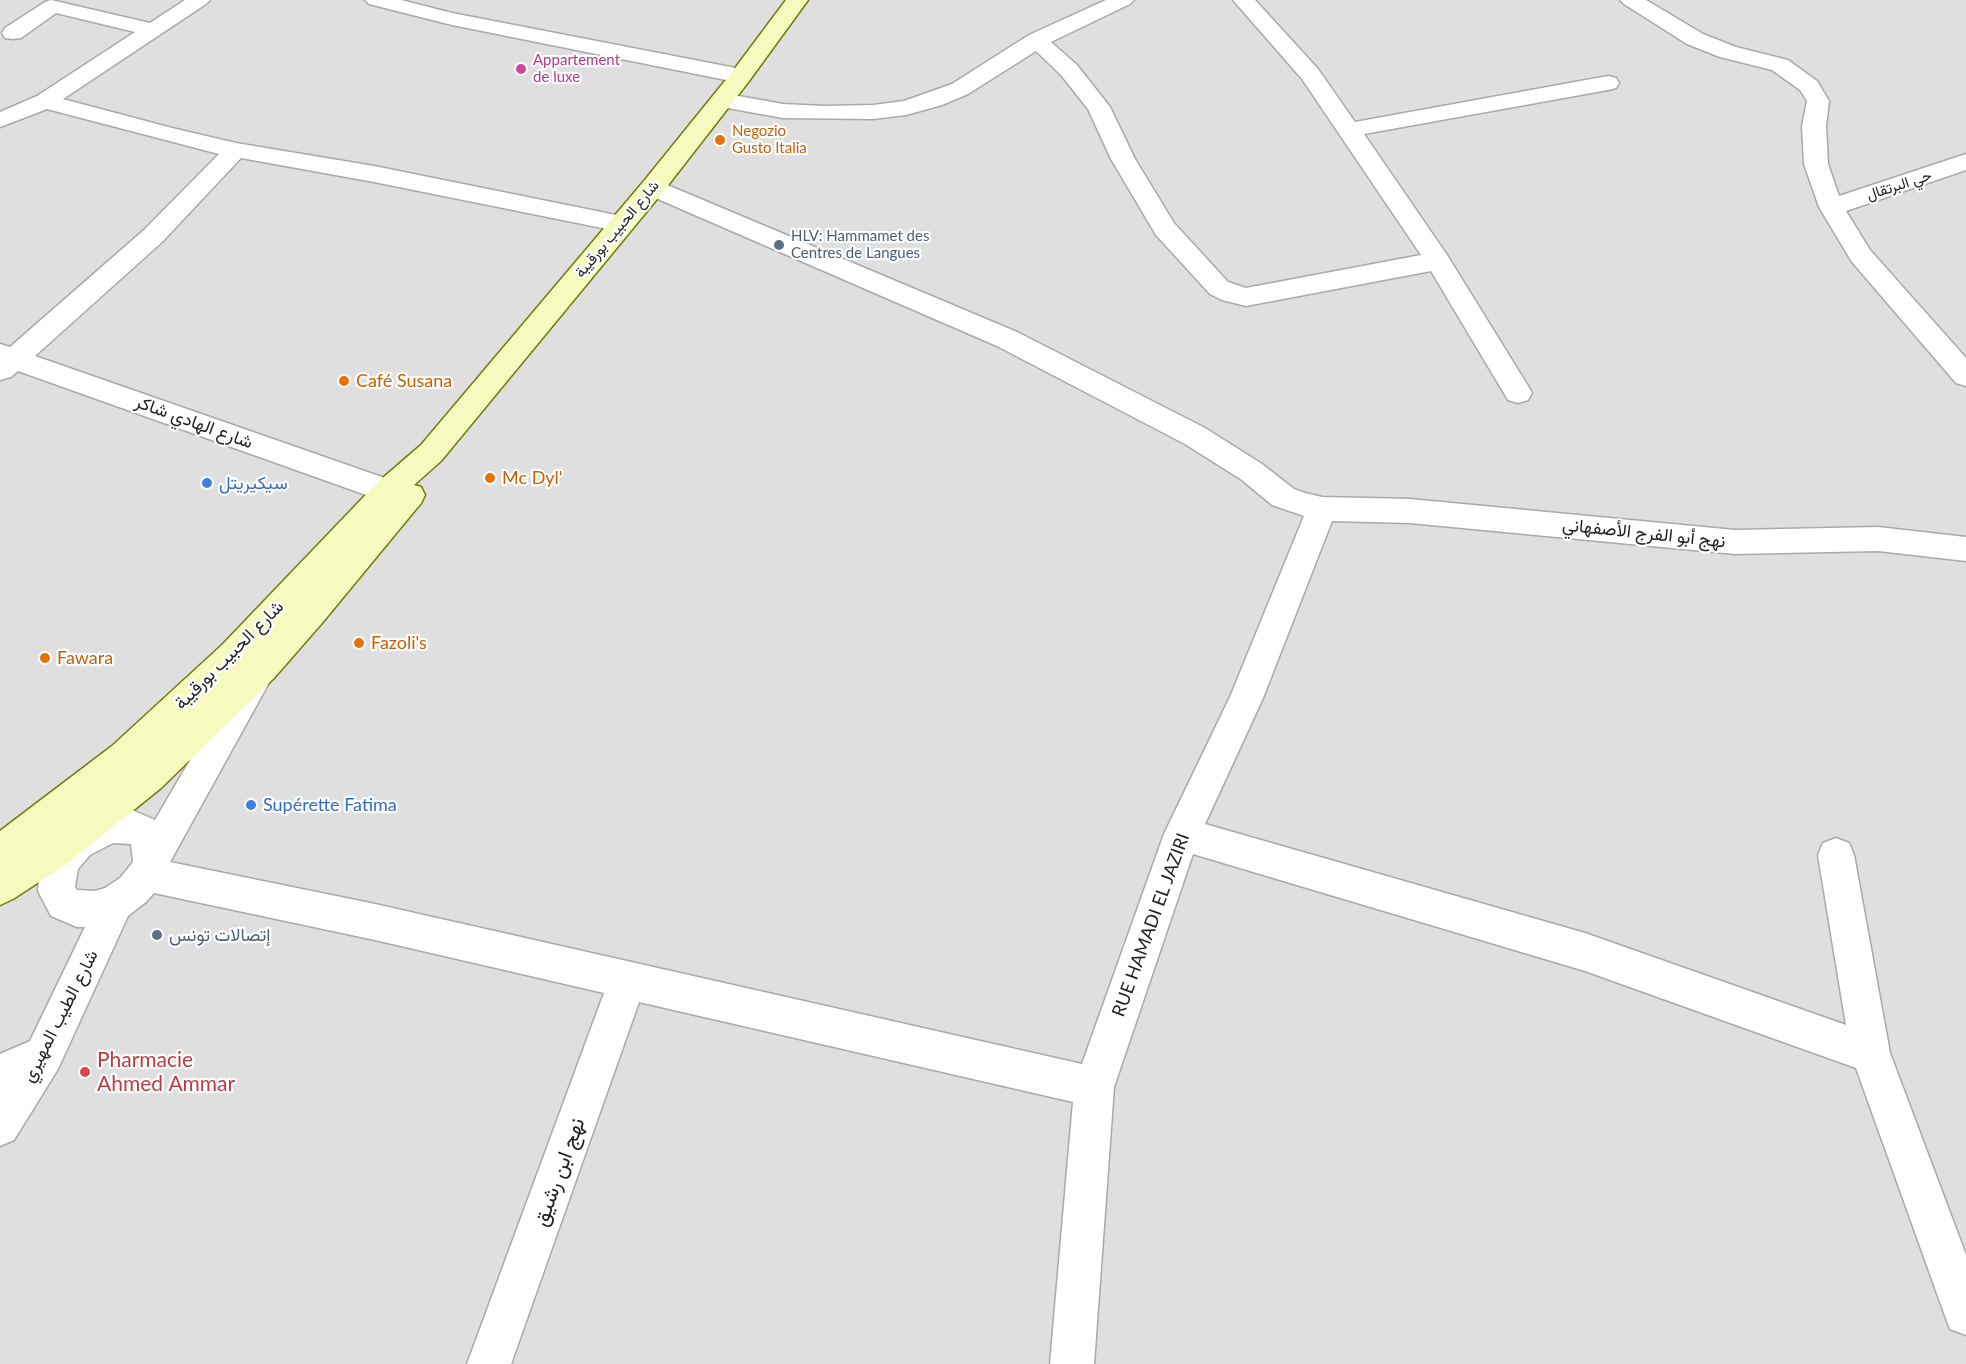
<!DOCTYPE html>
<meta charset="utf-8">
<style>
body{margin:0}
canvas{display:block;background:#f2efe9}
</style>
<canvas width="1966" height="1364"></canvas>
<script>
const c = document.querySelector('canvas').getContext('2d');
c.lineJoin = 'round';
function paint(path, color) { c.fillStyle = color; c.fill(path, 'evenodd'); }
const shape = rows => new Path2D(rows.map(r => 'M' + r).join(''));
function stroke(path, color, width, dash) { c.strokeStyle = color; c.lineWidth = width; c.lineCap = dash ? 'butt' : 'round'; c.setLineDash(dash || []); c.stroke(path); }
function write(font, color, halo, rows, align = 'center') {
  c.font = font + ' Lato,Vazirmatn,sans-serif'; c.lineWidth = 4.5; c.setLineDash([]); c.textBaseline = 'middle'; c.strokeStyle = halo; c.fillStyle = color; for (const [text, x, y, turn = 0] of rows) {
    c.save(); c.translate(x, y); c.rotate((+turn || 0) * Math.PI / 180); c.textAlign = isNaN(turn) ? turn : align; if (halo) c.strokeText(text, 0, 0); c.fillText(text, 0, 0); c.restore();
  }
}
paint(shape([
 [0,0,1966,0,1966,1364,0,1364]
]), '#e0dfdf');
const street = shape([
 [51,0,150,23,185,0,210,0,206,4,63,99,172,128,236,143,374,166,631,218,634,224,631,230,622,232,374,182,241,158,162,242,35,356,419,490,423,498,419,506,408,510,397,506,18,371,11,377,0,380,0,344,10,347,144,230,219,154,47,109,0,127,0,112,37,96,135,32,56,13,21,38,13,39,5,38,2,33,5,28,45,2,51,0],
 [365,0,401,0,452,13,741,69,749,71,752,76,749,81,741,83,452,25,369,4,365,0],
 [1106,0,1134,0,1130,4,1051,42,1077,65,1110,107,1135,159,1174,223,1228,282,1246,288,1421,255,1302,79,1233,0,1255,0,1318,69,1355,122,1608,76,1616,78,1619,83,1616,88,1608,90,1364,134,1447,255,1528,386,1532,393,1528,400,1518,403,1508,400,1431,271,1246,306,1222,300,1210,294,1156,235,1111,159,1088,109,1061,75,1036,51,968,94,942,105,906,115,873,119,783,118,722,107,714,105,711,100,714,95,722,93,783,104,824,106,873,105,904,101,952,84,1029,35,1106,0],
 [1620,0,1646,0,1703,34,1736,47,1788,60,1817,81,1829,101,1826,126,1828,164,1839,196,1966,154,1966,170,1846,211,1870,250,1966,358,1966,386,1956,383,1852,262,1819,207,1804,164,1802,126,1807,101,1800,90,1772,70,1720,57,1687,44,1624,4,1620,0],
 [653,179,1017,332,1205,428,1262,464,1294,489,1305,493,1322,497,1410,499,1735,530,1878,527,1966,537,1966,561,1878,551,1735,554,1410,523,1332,521,1263,698,1205,824,1585,933,1846,1025,1818,855,1823,843,1836,838,1849,843,1854,855,1890,1053,1966,1255,1966,1335,1950,1329,1944,1313,1856,1068,1585,971,1193,854,1114,1087,1094,1364,1050,1364,1073,1102,639,1002,511,1364,467,1364,604,993,375,940,154,893,146,902,128,916,58,1069,14,1140,0,1146,0,1054,30,1041,85,927,77,927,51,916,38,891,39,875,51,846,64,831,81,820,113,809,130,809,155,820,242,671,254,667,266,671,270,681,170,862,375,904,1082,1064,1164,834,1230,697,1304,516,1272,505,1242,480,1185,444,997,346,644,193,641,187,644,181,653,179],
 [113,843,131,844,133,862,120,878,105,888,95,891,77,890,75,887,78,869,90,855,113,843]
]);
const secondary = shape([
 [786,0,808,0,749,81,662,193,441,461,414,485,421,487,425,495,421,503,322,623,274,678,161,788,68,863,13,899,0,905,0,831,112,746,222,645,377,483,421,445,644,181,733,71,786,0]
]);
stroke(street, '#a9a9a9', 3);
stroke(secondary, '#707d05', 3);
paint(street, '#fff');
paint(secondary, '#f7fabf');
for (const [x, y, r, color] of [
 [521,69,6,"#d1479c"],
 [720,140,6,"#e8710a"],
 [779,245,6,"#5c6f8a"],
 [344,381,6,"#e8710a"],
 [490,478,6,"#e8710a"],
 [207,483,6,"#3f7fe0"],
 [359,643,6,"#e8710a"],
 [45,658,6,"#e8710a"],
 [251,805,6,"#3f7fe0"],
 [157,935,6,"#5c6f8a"],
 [85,1072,6,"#e0444e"]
]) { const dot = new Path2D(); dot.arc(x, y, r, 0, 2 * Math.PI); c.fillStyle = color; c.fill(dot); stroke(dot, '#fff', 2); }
write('15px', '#b23c85', '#fff', [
 ["Appartement",533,60],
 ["de luxe",533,77]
], 'left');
write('15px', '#c56008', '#fff', [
 ["Negozio",732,131],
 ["Gusto Italia",732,148]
], 'left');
write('15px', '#222', '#fff', [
 ["حي البرتقال",1899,185,-18],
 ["شارع الحبيب بورقيبة",617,229,-50]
]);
write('15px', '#4e5e75', '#fff', [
 ["HLV: Hammamet des",791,236],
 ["Centres de Langues",791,253]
], 'left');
write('18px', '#c56008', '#fff', [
 ["Café Susana",356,381],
 ["Mc Dyl'",502,478],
 ["Fazoli's",371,643],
 ["Fawara",57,658]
], 'left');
write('18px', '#222', '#fff', [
 ["شارع الهادي شاكر",194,422,20],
 ["نهج أبو الفرج الأصفهاني",1644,533,6],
 ["شارع الحبيب بورقيبة",229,655,-45],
 ["RUE HAMADI EL JAZIRI",1151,925,-70],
 ["شارع الطيب المهيري",60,1016,-63]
]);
write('18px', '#366cbe', '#fff', [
 ["سيكيريتل",219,483],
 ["Supérette Fatima",263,805]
], 'left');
write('18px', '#4e5e75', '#fff', [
 ["إتصالات تونس",169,935]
], 'left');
write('21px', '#be3a42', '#fff', [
 ["Pharmacie",97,1060],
 ["Ahmed Ammar",97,1084]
], 'left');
write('21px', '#222', '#fff', [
 ["نهج ابن رشيق",559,1172,-70]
]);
</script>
